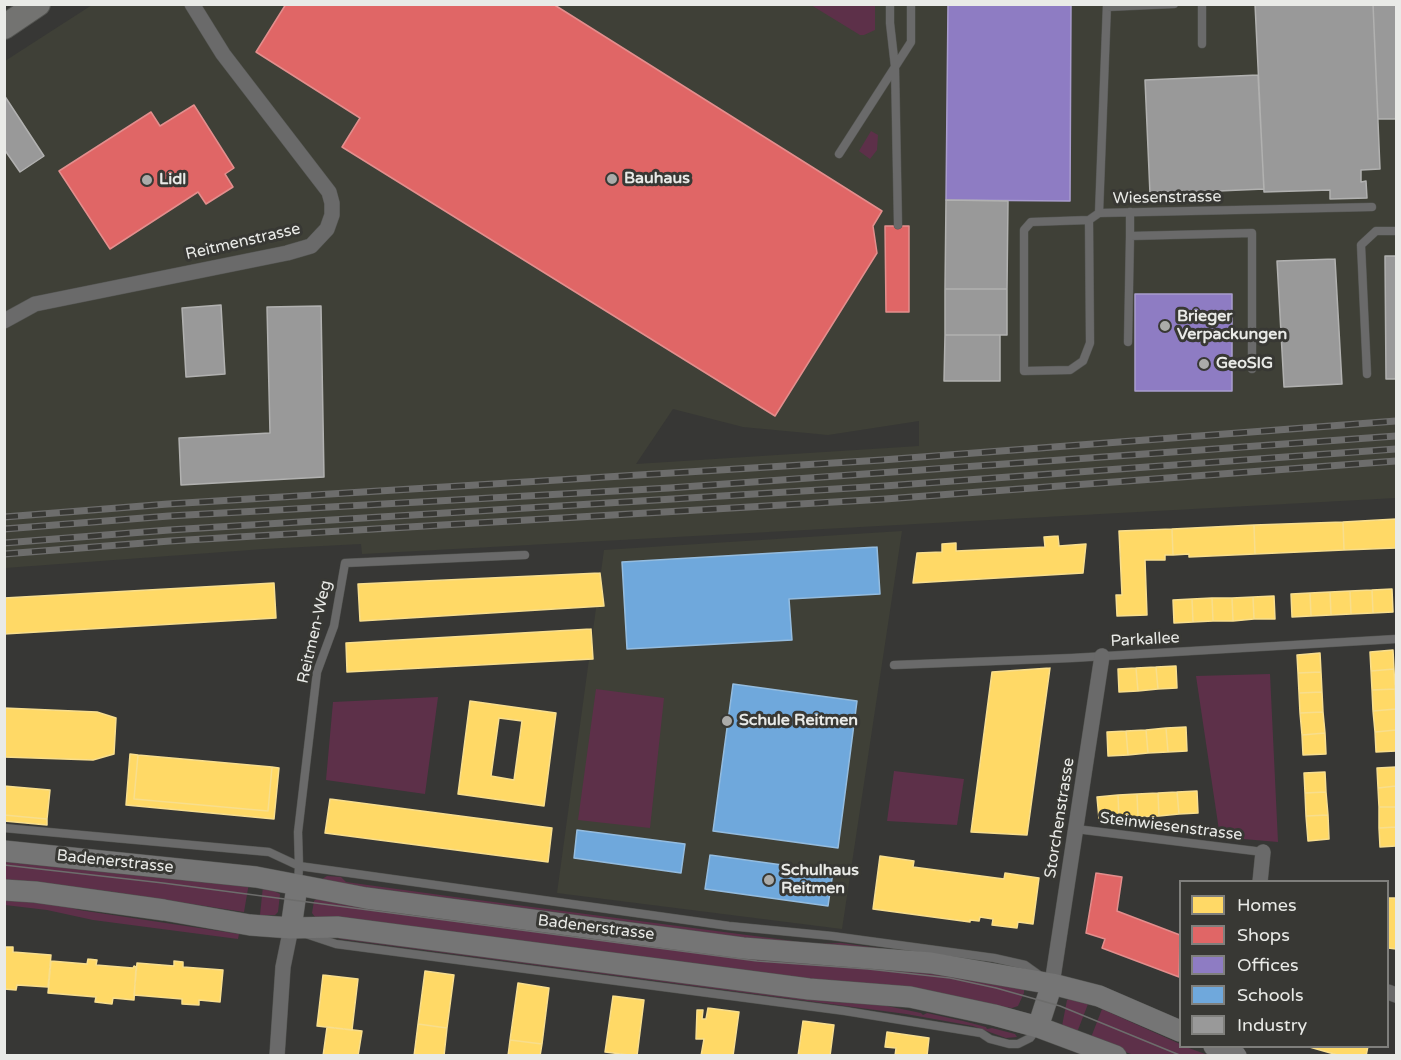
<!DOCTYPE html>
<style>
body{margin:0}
#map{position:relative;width:1401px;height:1060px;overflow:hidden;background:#373735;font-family:"Varela Round",sans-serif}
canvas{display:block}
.frame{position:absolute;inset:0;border:6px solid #e9eae7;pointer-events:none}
.legend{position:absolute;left:1179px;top:880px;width:210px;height:168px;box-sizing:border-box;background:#383834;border:2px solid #7f7f7c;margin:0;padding:8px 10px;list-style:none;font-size:18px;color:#e9eae7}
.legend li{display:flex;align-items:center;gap:12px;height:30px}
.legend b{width:30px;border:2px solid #7f7f7c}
</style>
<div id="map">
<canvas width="1401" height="1060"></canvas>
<div class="frame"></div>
<ul class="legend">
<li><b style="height:16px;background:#ffd966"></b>Homes</li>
<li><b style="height:16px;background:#e06666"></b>Shops</li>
<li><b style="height:16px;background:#8e7cc3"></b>Offices</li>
<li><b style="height:16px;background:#6fa8dc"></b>Schools</li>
<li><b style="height:16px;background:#999"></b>Industry</li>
</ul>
</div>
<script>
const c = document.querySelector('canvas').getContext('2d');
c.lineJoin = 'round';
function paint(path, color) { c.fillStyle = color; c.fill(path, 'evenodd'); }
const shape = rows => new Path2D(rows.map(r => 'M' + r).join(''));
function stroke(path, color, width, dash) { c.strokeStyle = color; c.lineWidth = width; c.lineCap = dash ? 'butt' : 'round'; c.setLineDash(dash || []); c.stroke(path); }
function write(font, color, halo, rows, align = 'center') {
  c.font = font + ' "Varela Round",sans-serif'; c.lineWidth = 6; c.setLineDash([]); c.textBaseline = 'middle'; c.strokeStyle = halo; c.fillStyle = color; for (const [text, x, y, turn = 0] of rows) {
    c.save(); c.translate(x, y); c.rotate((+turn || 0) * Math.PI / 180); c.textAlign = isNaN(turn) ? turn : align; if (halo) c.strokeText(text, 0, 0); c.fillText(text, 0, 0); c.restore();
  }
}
paint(shape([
 [92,5,1396,5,1396,498,362,554,361,544,264,549,5,568,5,61],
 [673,409,743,427,828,435,919,421,919,446,636,464],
 [902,531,842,929,557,893,604,550]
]), '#3f4037');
paint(shape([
 [811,5,875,5,875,30,864,35,860,35],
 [871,131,878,135,877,150,870,159,859,151],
 [1270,674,1278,842,1220,837,1196,676],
 [596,689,664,698,650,828,578,820],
 [438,697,425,794,326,780,333,702],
 [894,771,964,779,957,825,887,821],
 [4,857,249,883,244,912,107,891,5,884],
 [327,876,341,877,346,882,455,897,816,944,841,943,953,958,799,945,319,881],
 [263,886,280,894,278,912,275,915,260,915],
 [4,898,46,900,79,910,239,934,238,939,93,920,47,910,5,905],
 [317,898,876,964,1024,989,1024,993,1018,1006,1012,1008,855,985,315,917,312,913,314,901],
 [337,937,882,1005,921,1013,923,1015,927,1013,963,1021,986,1027,987,1029,992,1028,1015,1034,1017,1037,1006,1038,973,1026,906,1014,340,939],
 [1070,998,1088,1004,1076,1035,1062,1026,1067,1000],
 [1102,1009,1180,1044,1180,1046,1186,1047,1208,1055,1134,1055,1090,1040]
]), '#5d3049');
const homes = shape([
 [1396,519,1396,548,1344,550,1343,522,1396,519],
 [1343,522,1344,550,1255,554,1254,525,1343,522],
 [1254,525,1255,554,1189,557,1189,554,1173,555,1172,529,1254,525],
 [1172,529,1173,555,1165,555,1165,560,1145,560,1147,615,1117,616,1116,595,1122,595,1119,531,1172,529],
 [1058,536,1059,546,1086,544,1083,573,913,583,917,553,942,552,942,544,956,543,956,551,1045,547,1044,537,1058,536],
 [600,573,604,606,360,621,358,584,600,573],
 [274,583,276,618,4,634,4,598,274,583],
 [1392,589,1393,612,1373,613,1372,590,1392,589],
 [1372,590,1373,613,1351,614,1350,591,1372,590],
 [1350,591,1351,614,1331,615,1330,592,1350,591],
 [1330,592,1331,615,1311,616,1310,593,1330,592],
 [1310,593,1311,616,1292,617,1291,594,1310,593],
 [1274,596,1275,619,1254,619,1253,597,1274,596],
 [1253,597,1254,619,1233,621,1232,598,1253,597],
 [1212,598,1232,598,1233,621,1213,621,1212,598],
 [1212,598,1213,621,1193,622,1192,599,1212,598],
 [1192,599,1193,622,1174,623,1173,600,1192,599],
 [591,629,593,659,347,672,346,643,591,629],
 [1393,650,1394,669,1371,671,1370,652,1393,650],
 [1320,653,1321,672,1298,673,1297,655,1320,653],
 [1176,666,1177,688,1158,689,1156,667,1176,666],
 [1156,667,1158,689,1138,691,1136,668,1156,667],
 [1050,668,1027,835,971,832,992,672,1050,668],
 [1136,668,1138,691,1119,692,1118,669,1136,668],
 [1394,669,1395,689,1372,690,1371,671,1394,669],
 [1321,672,1322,692,1299,693,1298,673,1321,672],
 [1395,689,1396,709,1373,711,1372,690,1395,689],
 [1322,692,1323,712,1300,713,1299,693,1322,692],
 [470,701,556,713,544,806,458,794,470,701],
 [499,718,522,721,514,780,491,776,499,718],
 [4,708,97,712,116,718,114,754,93,760,4,757,4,708],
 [1396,709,1396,730,1375,732,1373,711,1396,709],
 [1323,712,1325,733,1302,735,1300,713,1323,712],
 [1186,727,1187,751,1168,752,1166,728,1186,727],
 [1166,728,1168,752,1148,753,1146,730,1166,728],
 [1146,730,1148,753,1128,755,1126,731,1146,730],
 [1396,730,1396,751,1376,752,1375,732,1396,730],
 [1126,731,1128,755,1108,756,1107,732,1126,731],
 [1325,733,1326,754,1303,755,1302,735,1325,733],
 [130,754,138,755,134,799,268,811,272,767,279,768,274,819,126,805,130,754],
 [138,755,272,767,268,811,134,799,138,755],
 [1396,767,1396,786,1378,788,1377,768,1396,767],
 [1325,772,1326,792,1305,793,1304,773,1325,772],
 [4,786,50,790,47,819,4,815,4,786],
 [1396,786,1396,807,1379,807,1378,788,1396,786],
 [1197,791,1198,813,1179,814,1177,792,1197,791],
 [1177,792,1179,814,1159,816,1158,793,1177,792],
 [1326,792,1328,815,1306,816,1305,793,1326,792],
 [1158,793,1159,816,1138,817,1137,794,1158,793],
 [1137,794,1138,817,1119,818,1118,795,1137,794],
 [1118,795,1119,818,1099,819,1097,797,1118,795],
 [330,799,552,828,548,862,325,833,330,799],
 [1379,807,1396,807,1396,827,1379,828,1379,807],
 [4,815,47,819,47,825,4,821,4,815],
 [1328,815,1329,839,1308,841,1306,816,1328,815],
 [1396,827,1396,846,1380,847,1379,828,1396,827],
 [880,856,914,861,913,867,1004,879,1005,873,1039,878,1033,924,1018,922,1017,928,992,925,993,919,980,917,979,921,970,920,970,922,873,909,880,856],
 [1388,898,1396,898,1396,949,1388,948,1388,898],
 [4,947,13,947,13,952,51,955,48,987,17,985,16,990,4,989,4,947],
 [88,959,97,960,96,965,133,968,134,966,136,967,134,1000,113,998,112,1004,95,1002,96,997,48,993,51,961,87,964,88,959],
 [174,961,183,962,183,967,223,970,220,1002,199,1000,199,1005,182,1004,182,999,134,995,137,963,174,966,174,961],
 [425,971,454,975,447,1028,418,1024,425,971],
 [323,975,358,979,352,1030,317,1026,323,975],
 [518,983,549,988,542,1044,510,1040,518,983],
 [613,996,644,1000,637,1056,605,1052,613,996],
 [708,1008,739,1012,733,1056,701,1056,704,1039,696,1039,697,1010,703,1010,702,1019,706,1019,708,1008],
 [803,1021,834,1025,830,1056,798,1056,803,1021],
 [418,1024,447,1028,444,1056,414,1056,418,1024],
 [327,1027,362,1031,358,1056,323,1056,327,1027],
 [887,1032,929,1038,927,1056,895,1056,896,1048,885,1047,887,1032],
 [510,1040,542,1044,540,1056,508,1056,510,1040],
 [1306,1046,1368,1046,1366,1056,1341,1056,1306,1046]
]);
paint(homes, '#ffd966');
stroke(homes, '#f8de8d', 1.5);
const shops = shape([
 [286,4,553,4,882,211,873,226,877,253,775,416,342,147,360,118,256,52,286,4],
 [194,105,234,168,225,174,233,187,206,204,198,192,110,249,59,171,151,112,160,126,194,105],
 [885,226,909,226,909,312,886,312,885,226],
 [1096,873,1122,877,1117,911,1180,935,1179,977,1102,948,1105,939,1086,933,1096,873]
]);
paint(shops, '#e06666');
stroke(shops, '#e38e8d', 1.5);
const offices = shape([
 [948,4,1071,4,1070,201,946,200,948,4],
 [1135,294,1232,294,1232,391,1135,391,1135,294]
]);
paint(offices, '#8e7cc3');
stroke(offices, '#a99dce', 1.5);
const schools = shape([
 [877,547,880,594,789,599,792,640,627,649,622,562,877,547],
 [733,684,857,701,838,848,713,831,733,684],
 [577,830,685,844,681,873,574,858,577,830],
 [710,855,833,872,828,906,705,889,710,855]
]);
paint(schools, '#6fa8dc');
stroke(schools, '#94bcdf', 1.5);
const industry = shape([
 [1255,4,1373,4,1380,169,1361,170,1361,182,1366,181,1367,198,1330,199,1330,190,1264,192,1255,4],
 [1373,4,1396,4,1396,119,1378,119,1373,4],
 [1258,75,1264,189,1150,194,1145,80,1258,75],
 [4,95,44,156,20,172,4,149,4,95],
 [946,200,1008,201,1007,289,945,289,946,200],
 [1385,256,1396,256,1396,379,1386,379,1385,256],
 [1335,259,1342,384,1284,387,1277,261,1335,259],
 [945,289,1007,289,1007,335,945,335,945,289],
 [221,305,225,374,186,377,182,308,221,305],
 [321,306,324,477,181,485,179,438,270,433,267,307,321,306],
 [945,335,1000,335,1000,381,944,381,945,335]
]);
paint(industry, '#999');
stroke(industry, '#b1b1b0', 1.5);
const lane = shape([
 [890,4,890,23,895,67,898,225],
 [1107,4,1099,213,1372,207],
 [1202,4,1202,44],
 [1107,7,1174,4],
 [839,154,911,42,911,4],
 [1130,212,1130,236,1252,233,1252,369],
 [1089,220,1090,343,1083,361,1070,370,1024,371,1024,230,1031,222,1089,220,1099,213],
 [1128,342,1130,236],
 [1367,374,1361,245,1376,231,1396,231],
 [894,665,1072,658,1396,639],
 [4,828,269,852,299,866,729,926,832,936,994,958,1025,965,1039,975],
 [1076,829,1263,852],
 [298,883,299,866,298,832,317,672,334,626,345,563,525,555],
 [306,934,336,944,845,1011,981,1033,990,1039,1009,1044,1018,1044,1030,1038,1037,1029]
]);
const street = shape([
 [4,321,35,304,287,253,311,246,327,229,332,215,332,203,329,192,223,54,192,4],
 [1260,882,1263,852],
 [1052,984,1102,656],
 [1388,992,1396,995],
 [277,1056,283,967,291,928]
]);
const secondary = shape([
 [4,851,256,877,366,898,743,948,931,963,1052,984,1099,996,1180,1031],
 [4,890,35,892,164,910,250,925,291,928,337,927,809,989,910,997,994,1015,1038,1027,1116,1056],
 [291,928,297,886],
 [1038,1027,1052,984],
 [1214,1046,1236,1056]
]);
const primary = shape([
 [4,27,38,4]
]);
stroke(lane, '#535451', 9);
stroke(street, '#535451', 16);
stroke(secondary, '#535451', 22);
stroke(primary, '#535451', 26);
stroke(lane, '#6a6a6a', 8);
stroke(street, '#6a6a6a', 15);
stroke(secondary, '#757575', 21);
stroke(primary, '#737371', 24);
stroke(shape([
 [4,865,163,883,757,961,868,969,950,978,996,988,1060,1006,1182,1056]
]), '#6d6d6c', 1.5);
const rail = shape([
 [4,517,168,504,882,460,1396,421],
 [4,529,169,516,669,488,1396,436],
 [4,543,169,530,884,486,1396,449],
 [4,554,170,541,885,499,1396,461]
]);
stroke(rail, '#6d6d6c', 7);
stroke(rail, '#383834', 4.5, [14]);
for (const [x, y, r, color] of [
 [612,179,6,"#ababa9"],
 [147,180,6,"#ababa9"],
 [1165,326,6,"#ababa9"],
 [1204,364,6,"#ababa9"],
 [727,721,6,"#ababa9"],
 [769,880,6,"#ababa9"]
]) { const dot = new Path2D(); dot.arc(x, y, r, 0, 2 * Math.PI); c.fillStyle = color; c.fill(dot); stroke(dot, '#383834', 2); }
write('bold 16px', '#e9eae7', '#383834', [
 ["Bauhaus",624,179],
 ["Lidl",159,180],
 ["Brieger",1177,317],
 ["Verpackungen",1177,335],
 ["GeoSIG",1216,364],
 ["Schule Reitmen",739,721],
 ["Schulhaus",781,871],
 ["Reitmen",781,889]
], 'left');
write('16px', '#e9eae7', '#383834', [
 ["Wiesenstrasse",1167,198,-1],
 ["Reitmenstrasse",243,242,-13],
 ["Reitmen-Weg",315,632,-77],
 ["Parkallee",1145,640,-3],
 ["Storchenstrasse",1060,818,-81],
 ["Steinwiesenstrasse",1171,827,7],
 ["Badenerstrasse",115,862,6],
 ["Badenerstrasse",596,928,7]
]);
</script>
